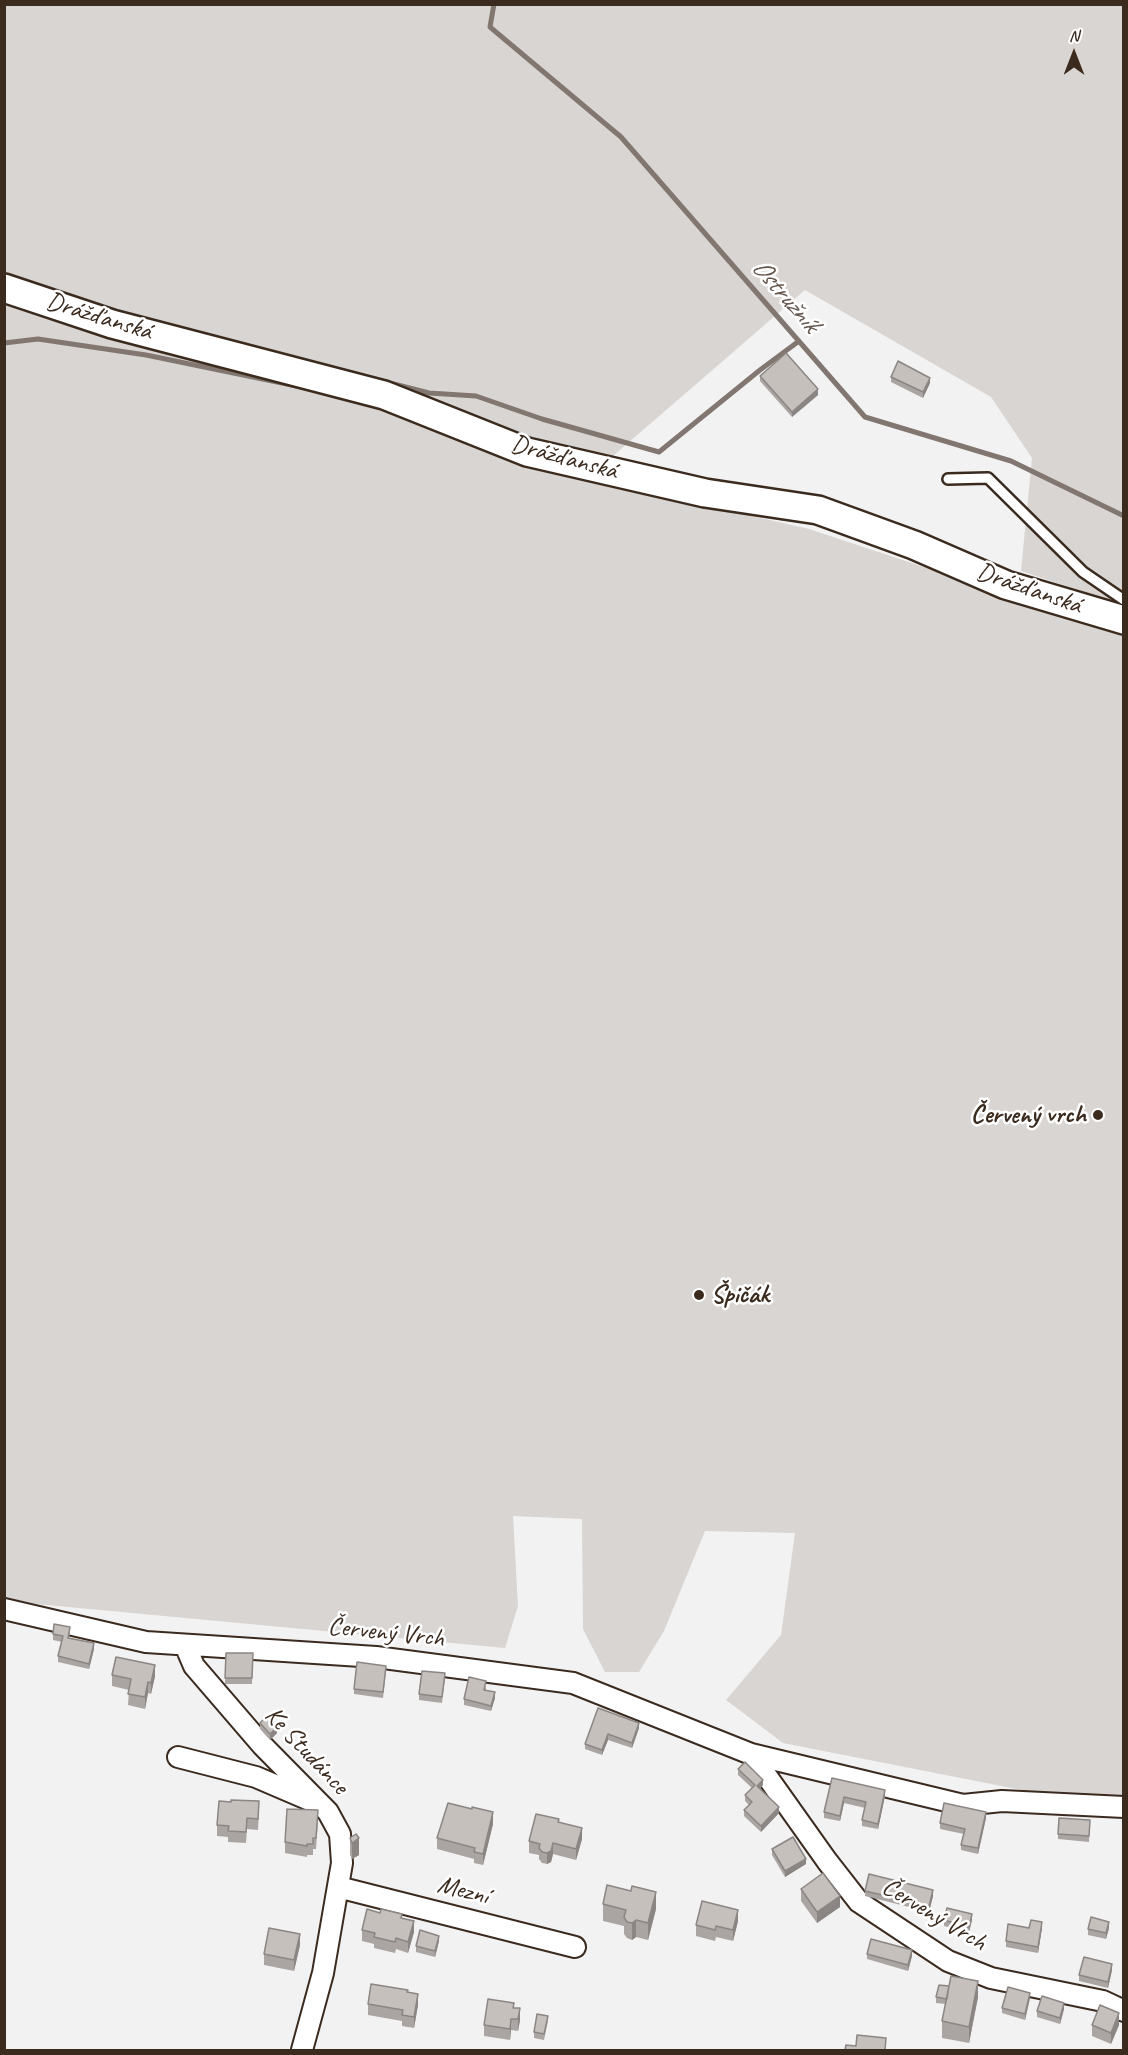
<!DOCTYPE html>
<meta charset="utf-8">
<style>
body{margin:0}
#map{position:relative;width:1128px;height:2055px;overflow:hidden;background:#f3f2f2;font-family:Caveat,sans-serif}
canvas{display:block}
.frame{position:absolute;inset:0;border:6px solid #3b2a1e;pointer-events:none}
.north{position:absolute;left:1044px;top:24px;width:60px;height:60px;-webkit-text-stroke:4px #fff;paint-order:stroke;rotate:0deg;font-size:16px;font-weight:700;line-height:24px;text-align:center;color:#3b2a1e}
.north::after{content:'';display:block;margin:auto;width:21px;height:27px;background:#3b2a1e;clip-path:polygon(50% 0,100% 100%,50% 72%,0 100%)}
</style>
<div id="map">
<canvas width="1128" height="2055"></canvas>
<div class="frame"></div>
<div class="north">N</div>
</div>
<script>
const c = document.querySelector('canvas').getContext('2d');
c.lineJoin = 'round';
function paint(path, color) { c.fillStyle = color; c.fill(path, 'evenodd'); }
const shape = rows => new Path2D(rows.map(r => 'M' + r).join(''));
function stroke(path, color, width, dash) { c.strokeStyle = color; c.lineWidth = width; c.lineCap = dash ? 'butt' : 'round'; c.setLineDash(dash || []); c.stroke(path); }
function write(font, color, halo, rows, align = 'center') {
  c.font = font + ' Caveat,sans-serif'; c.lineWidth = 5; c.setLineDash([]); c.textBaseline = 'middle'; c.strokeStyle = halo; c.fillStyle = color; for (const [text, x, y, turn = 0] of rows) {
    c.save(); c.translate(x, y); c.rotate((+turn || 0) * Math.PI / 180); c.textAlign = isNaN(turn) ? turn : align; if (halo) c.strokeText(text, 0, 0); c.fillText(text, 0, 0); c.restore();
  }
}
paint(shape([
 [5,5,1123,5,1123,605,1021,571,1032,458,991,397,805,290,606,462,534,444,463,412,305,365,148,325,5,278],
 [5,301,374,404,437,426,502,459,809,529,1123,633,1123,1800,1047,1795,783,1743,726,1700,781,1635,795,1533,705,1531,664,1631,639,1672,605,1672,583,1629,582,1519,513,1516,518,1606,505,1648,15,1602,5,1607]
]), '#d8d5d2');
stroke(shape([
 [494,4,490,27,621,137,865,417,1011,461,1124,516],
 [4,343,38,339,146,355,316,390],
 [386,382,429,393,476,396,542,419,659,452,760,370,799,341]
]), '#827770', 5);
const lane = shape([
 [948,479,988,478,1083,572,1124,600]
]);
const street = shape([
 [4,1609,146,1642,376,1657,573,1683,751,1754,827,1861,859,1902,948,1961,991,1978,1103,2001,1124,2011],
 [185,1645,194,1666,262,1745,328,1812,340,1834,342,1863,323,1973,302,2050],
 [751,1754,963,1805,1002,1801,1124,1807],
 [178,1757,256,1777,312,1801],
 [338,1887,575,1947]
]);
const secondary = shape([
 [4,288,112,324,384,395,527,452,705,493,818,510,914,545,1006,585,1124,620]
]);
stroke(lane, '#3b2a1e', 14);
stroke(street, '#3b2a1e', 24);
stroke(secondary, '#3b2a1e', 32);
stroke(lane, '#fff', 9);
stroke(street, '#fff', 20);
stroke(secondary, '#fff', 27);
paint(shape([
 [760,376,818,395,792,417,760,381],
 [891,377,930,383,923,398,891,382],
 [70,1632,69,1638,94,1649,89,1669,58,1662,58,1656,62,1642,53,1640,53,1634],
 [226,1653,253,1653,252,1684,225,1684],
 [386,1672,383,1698,354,1694,354,1689],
 [112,1675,155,1676,151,1694,148,1693,145,1709,128,1705,129,1690,112,1686],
 [445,1679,442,1703,419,1700,419,1694],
 [486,1687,486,1690,495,1698,491,1711,464,1705,464,1699],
 [598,1708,639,1728,632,1748,608,1740,602,1755,585,1749,585,1744],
 [260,1723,277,1733,270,1740,260,1729],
 [738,1769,763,1785,760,1788,779,1813,761,1832,744,1816,744,1810,749,1805,745,1801,745,1795,752,1788,738,1775],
 [832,1778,885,1796,878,1829,862,1826,862,1820,865,1808,844,1803,840,1821,824,1818,824,1812],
 [259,1812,258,1830,247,1829,246,1843,228,1842,228,1837,217,1836,217,1825],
 [986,1818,978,1854,961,1850,961,1845,964,1834,940,1829,940,1823],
 [1090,1820,1089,1842,1058,1839,1058,1834],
 [318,1822,316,1849,313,1849,313,1855,307,1855,307,1857,285,1853,285,1842],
 [559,1822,582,1839,576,1860,553,1854,551,1862,547,1864,542,1863,539,1859,539,1855,529,1853,529,1841],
 [493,1824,483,1865,474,1863,474,1859,437,1849,437,1838],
 [350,1838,359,1855,352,1859,350,1855],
 [772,1849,806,1864,785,1877,772,1855],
 [801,1889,840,1907,817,1923,801,1901],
 [865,1891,933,1896,929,1912,865,1896],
 [603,1904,656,1909,648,1940,636,1937,632,1940,627,1938,624,1934,624,1926,603,1921],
 [402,1918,414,1932,408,1953,396,1949,395,1953,374,1948,374,1944,362,1941,362,1930],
 [944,1920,972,1920,969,1932,944,1926],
 [738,1921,733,1941,716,1937,715,1941,696,1936,696,1925],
 [1029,1928,1042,1928,1038,1953,1006,1947,1006,1941],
 [1109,1928,1106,1939,1088,1935,1088,1929],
 [439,1941,435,1957,416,1952,416,1946],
 [300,1945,294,1971,264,1965,264,1954],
 [867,1954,912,1956,908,1971,867,1959],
 [1112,1970,1108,1988,1079,1981,1079,1975],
 [407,1992,418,2005,414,2028,402,2026,402,2021,368,2015,368,2004],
 [936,1997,978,1997,969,2043,942,2038,942,2021,946,2004,936,2003],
 [1030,1998,1025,2020,1002,2013,1002,2008],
 [514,2008,520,2020,518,2031,511,2030,510,2040,484,2036,484,2025],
 [1064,2009,1060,2024,1037,2017,1037,2011],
 [548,2021,544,2040,534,2038,534,2032],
 [1092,2025,1119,2025,1111,2044,1092,2036]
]), '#aaa5a3');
paint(shape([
 [930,378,930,383,923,398,923,392],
 [818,389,818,395,792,417,792,412],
 [94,1643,94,1649,89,1669,89,1664],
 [155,1665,155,1676,151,1694,151,1683],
 [148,1682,148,1693,145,1709,145,1697],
 [495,1692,495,1698,491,1711,491,1706],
 [639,1723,639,1728,632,1748,632,1743],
 [277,1727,277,1733,270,1740,270,1734],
 [608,1734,608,1740,602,1755,602,1750],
 [763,1780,763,1785,757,1791,757,1786],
 [885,1790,885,1796,878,1829,878,1824],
 [844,1797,844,1803,840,1821,840,1816],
 [779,1807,779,1813,761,1832,761,1826],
 [493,1812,493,1824,483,1865,483,1854],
 [986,1812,986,1818,978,1854,978,1848],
 [582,1828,582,1839,576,1860,576,1849],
 [359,1838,359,1855,352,1859,352,1843],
 [553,1843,553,1854,551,1862,547,1864,547,1853],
 [806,1859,806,1864,785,1877,785,1871],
 [933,1890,933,1896,929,1912,929,1906],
 [656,1892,656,1909,648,1940,648,1923],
 [840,1896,840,1907,817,1923,817,1912],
 [738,1910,738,1921,733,1941,733,1930],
 [972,1914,972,1920,969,1932,969,1927],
 [636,1920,636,1937,632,1940,632,1923],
 [414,1921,414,1932,408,1953,408,1942],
 [1042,1922,1042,1928,1038,1953,1038,1947],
 [1109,1922,1109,1928,1106,1939,1106,1933],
 [300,1934,300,1945,294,1971,294,1960],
 [439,1936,439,1941,435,1957,435,1951],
 [912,1950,912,1956,908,1971,908,1965],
 [1112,1964,1112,1970,1108,1988,1108,1982],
 [978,1981,978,1997,969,2043,969,2027],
 [1030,1993,1030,1998,1025,2020,1025,2014],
 [418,1994,418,2005,414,2028,414,2017],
 [1064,2003,1064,2009,1060,2024,1060,2018],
 [520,2008,520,2020,518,2031,518,2019],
 [1119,2013,1119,2025,1111,2044,1111,2033],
 [511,2019,511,2030,510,2040,510,2029]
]), '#8b8684');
const building = shape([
 [786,353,818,389,792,412,760,376,786,353],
 [898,361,930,378,923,392,891,377,898,361],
 [54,1624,70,1627,68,1638,94,1643,89,1664,58,1656,63,1636,53,1634,54,1624],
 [226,1653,253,1653,252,1678,225,1678,226,1653],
 [116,1657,155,1665,151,1683,148,1682,145,1697,128,1694,131,1679,112,1675,116,1657],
 [357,1662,386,1666,383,1692,354,1689,357,1662],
 [422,1671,445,1673,442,1697,419,1694,422,1671],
 [469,1677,486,1681,484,1690,495,1692,491,1706,464,1699,469,1677],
 [598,1708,639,1723,632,1743,608,1734,602,1750,585,1744,598,1708],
 [267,1716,277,1727,270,1734,260,1723,267,1716],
 [745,1762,763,1780,757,1786,779,1807,761,1826,744,1810,752,1802,745,1795,755,1785,738,1769,745,1762],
 [832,1778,885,1790,878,1824,862,1820,866,1802,844,1797,840,1816,824,1812,832,1778],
 [231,1800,259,1801,258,1819,247,1818,246,1832,228,1831,229,1826,217,1825,219,1801,231,1802,231,1800],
 [448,1803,472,1809,472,1807,493,1812,483,1854,474,1852,475,1848,437,1838,448,1803],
 [944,1803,986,1812,978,1848,961,1845,965,1829,940,1823,944,1803],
 [287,1809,318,1810,316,1838,313,1838,313,1844,307,1844,307,1846,285,1842,287,1809],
 [536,1814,559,1819,558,1822,582,1828,576,1849,553,1843,551,1851,547,1853,542,1852,539,1848,540,1844,529,1841,536,1814],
 [1059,1818,1090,1820,1089,1836,1058,1834,1059,1818],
 [356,1834,359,1838,352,1843,350,1838,356,1834],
 [793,1837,806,1859,785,1871,772,1849,793,1837],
 [823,1873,840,1896,817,1912,801,1889,823,1873],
 [869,1874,933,1890,929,1906,865,1891,869,1874],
 [607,1885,631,1891,632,1886,656,1892,648,1923,636,1920,632,1923,627,1922,624,1917,626,1910,603,1904,607,1885],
 [702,1901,738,1910,733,1930,716,1926,715,1930,696,1925,702,1901],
 [947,1908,972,1914,969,1927,944,1920,947,1908],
 [367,1909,380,1913,381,1909,402,1914,401,1918,414,1921,408,1942,396,1938,395,1942,374,1937,375,1933,362,1930,367,1909],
 [1091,1917,1109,1922,1106,1933,1088,1929,1091,1917],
 [1031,1920,1042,1922,1038,1947,1006,1941,1008,1924,1029,1928,1031,1920],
 [269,1928,300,1934,294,1960,264,1954,269,1928],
 [420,1930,439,1936,435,1951,416,1946,420,1930],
 [871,1939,912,1950,908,1965,867,1954,871,1939],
 [1084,1957,1112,1964,1108,1982,1079,1975,1084,1957],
 [951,1976,978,1981,969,2027,942,2021,951,1976],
 [371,1984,408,1990,407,1992,418,1994,414,2017,402,2015,403,2010,368,2004,371,1984],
 [939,1985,949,1986,947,1999,936,1997,939,1985],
 [1008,1987,1030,1993,1025,2014,1002,2008,1008,1987],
 [1042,1996,1064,2003,1060,2018,1037,2011,1042,1996],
 [488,1999,514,2003,513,2008,520,2008,518,2019,511,2019,510,2029,484,2025,488,1999],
 [1100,2005,1119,2013,1111,2033,1092,2025,1100,2005],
 [537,2014,548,2016,544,2034,534,2032,537,2014],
 [857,2035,886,2038,885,2050,845,2050,846,2045,856,2046,857,2035]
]);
paint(building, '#c6c0bd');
stroke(building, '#8b8684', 1.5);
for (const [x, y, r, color] of [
 [1098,1115,6,"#3b2a1e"],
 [699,1295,6,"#3b2a1e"]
]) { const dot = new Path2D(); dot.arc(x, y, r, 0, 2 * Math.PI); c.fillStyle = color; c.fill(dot); stroke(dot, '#fff', 2); }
write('26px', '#3b2a1e', '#fff', [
 ["Drážďanská",99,317,17],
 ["Drážďanská",564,458,15],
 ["Drážďanská",1029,589,19],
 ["Červený Vrch",386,1633,6],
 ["Ke Studánce",306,1751,47],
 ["Mezní",463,1891,14],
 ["Červený Vrch",934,1915,31]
]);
write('bold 26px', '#3b2a1e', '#fff', [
 ["Červený vrch",1086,1115],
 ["Špičák",711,1295,"left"]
], 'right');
write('italic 27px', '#65574e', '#fff', [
 ["Ostružník",785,296,49]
]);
</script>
